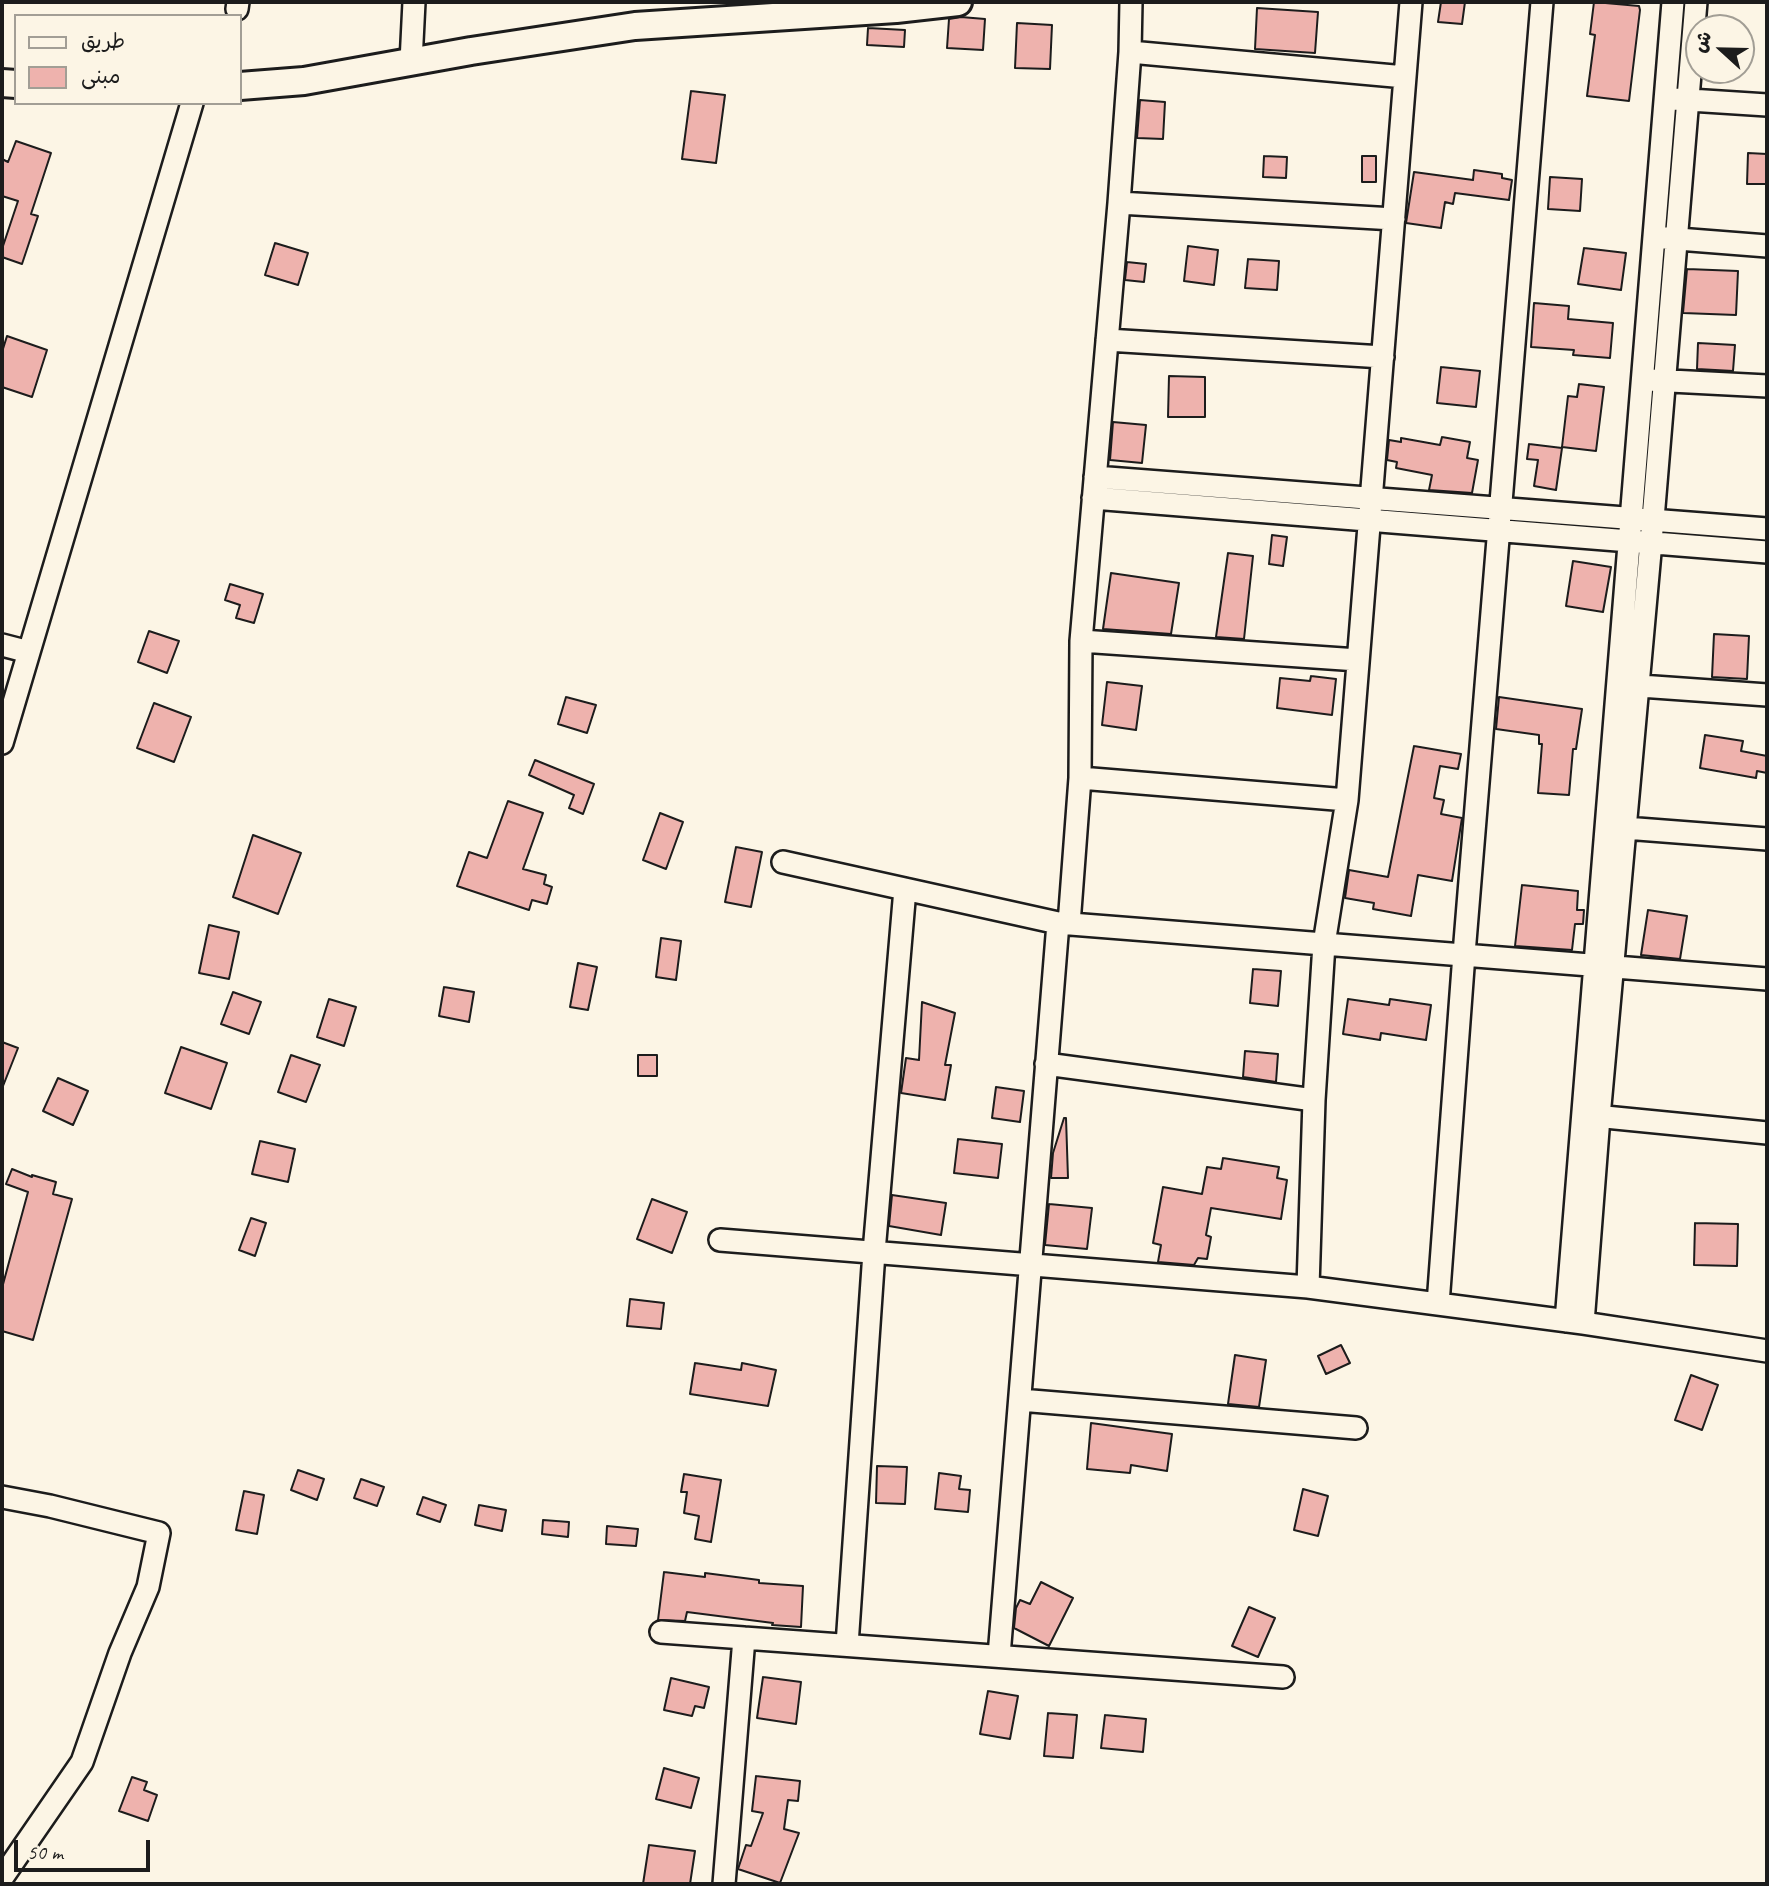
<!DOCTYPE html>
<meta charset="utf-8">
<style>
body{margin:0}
#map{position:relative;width:1769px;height:1886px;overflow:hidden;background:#fcf5e5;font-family:Caveat,"Playpen Sans Arabic",sans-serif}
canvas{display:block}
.frame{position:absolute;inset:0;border:4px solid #1c1c1c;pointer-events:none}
.legend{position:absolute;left:14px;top:14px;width:228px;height:91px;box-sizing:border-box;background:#fcf5e5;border:2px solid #a29e95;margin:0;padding:9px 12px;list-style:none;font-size:21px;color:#1c1c1c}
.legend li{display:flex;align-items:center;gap:14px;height:35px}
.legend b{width:35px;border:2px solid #a29e95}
.north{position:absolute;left:1685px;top:14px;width:70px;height:70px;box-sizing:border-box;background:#fcf5e5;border:2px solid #a29e95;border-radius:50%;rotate:292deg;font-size:19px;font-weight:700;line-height:28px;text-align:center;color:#1c1c1c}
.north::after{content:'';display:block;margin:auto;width:24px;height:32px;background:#1c1c1c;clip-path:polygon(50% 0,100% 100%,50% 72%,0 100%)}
.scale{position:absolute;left:14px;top:1840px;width:136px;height:32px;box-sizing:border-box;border:4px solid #1c1c1c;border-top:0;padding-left:9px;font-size:21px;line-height:24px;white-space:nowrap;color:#1c1c1c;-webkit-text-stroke:5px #fcf5e5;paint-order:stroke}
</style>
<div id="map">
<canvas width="1769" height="1886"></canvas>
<div class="frame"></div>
<ul class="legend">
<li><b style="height:9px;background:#fcf5e5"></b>طريق</li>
<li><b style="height:19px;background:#eeb2ad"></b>مبنى</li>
</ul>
<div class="north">ش</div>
<div class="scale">50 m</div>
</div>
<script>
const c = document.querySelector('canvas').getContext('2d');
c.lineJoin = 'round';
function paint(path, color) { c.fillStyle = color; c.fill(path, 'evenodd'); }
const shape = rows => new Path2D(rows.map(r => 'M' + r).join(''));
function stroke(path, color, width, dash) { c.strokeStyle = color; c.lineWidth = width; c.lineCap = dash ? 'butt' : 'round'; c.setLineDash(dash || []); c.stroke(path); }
const building = shape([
 [1441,2,1465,2,1462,24,1438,22,1441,2],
 [1594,2,1639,6,1640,10,1629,101,1587,96,1595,35,1590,34,1594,2],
 [1257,8,1318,12,1315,53,1255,49,1257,8],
 [961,17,985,19,983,50,947,48,949,19,961,17],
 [1017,23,1052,25,1050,69,1015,68,1017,23],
 [868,28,905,30,904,47,867,45,868,28],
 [691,91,725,95,716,163,682,159,691,91],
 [1140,100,1165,102,1163,139,1137,138,1140,100],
 [16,141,51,153,31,214,38,216,22,264,2,257,2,249,18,201,2,196,2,159,8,162,16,141],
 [1748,153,1767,154,1767,184,1747,184,1748,153],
 [1264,156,1287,157,1286,178,1263,177,1264,156],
 [1362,156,1376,156,1376,182,1362,182,1362,156],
 [1474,170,1502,174,1502,178,1512,180,1509,200,1455,193,1453,204,1445,202,1441,228,1406,223,1414,172,1473,180,1474,170],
 [1550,177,1582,179,1580,211,1548,209,1550,177],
 [275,243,308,253,298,285,265,275,275,243],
 [1188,246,1218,250,1214,285,1184,281,1188,246],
 [1584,248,1626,253,1621,290,1578,284,1584,248],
 [1248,259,1279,261,1277,290,1245,288,1248,259],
 [1127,262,1146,264,1144,282,1125,280,1127,262],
 [1687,269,1738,271,1736,315,1683,313,1687,269],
 [1534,303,1569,306,1568,319,1613,323,1610,358,1573,355,1574,350,1531,347,1534,303],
 [7,336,47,350,32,397,2,387,2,352,7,336],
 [1698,343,1735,345,1733,371,1697,369,1698,343],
 [1441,367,1480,371,1476,407,1437,403,1441,367],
 [1169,376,1205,377,1205,417,1168,417,1169,376],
 [1579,384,1604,387,1596,451,1562,447,1568,396,1577,397,1579,384],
 [1113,422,1146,425,1142,463,1110,460,1113,422],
 [1442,437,1470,442,1467,458,1478,460,1472,493,1429,490,1432,475,1396,468,1397,462,1387,460,1389,440,1401,442,1401,438,1440,445,1442,437],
 [1529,444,1562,448,1556,490,1534,486,1538,460,1527,459,1529,444],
 [1272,535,1287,537,1283,566,1269,564,1272,535],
 [1228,553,1253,556,1244,639,1216,637,1228,553],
 [1573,561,1611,567,1603,612,1566,606,1573,561],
 [1111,573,1179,583,1171,634,1103,629,1111,573],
 [230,584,263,594,254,623,236,618,240,605,225,600,230,584],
 [149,631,179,641,167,673,138,662,149,631],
 [1714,634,1749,636,1747,679,1712,677,1714,634],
 [1311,676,1336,679,1332,715,1277,708,1280,678,1310,681,1311,676],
 [1107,682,1142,686,1136,730,1102,725,1107,682],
 [566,697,596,705,587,733,558,724,566,697],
 [1499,697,1582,709,1576,749,1573,749,1569,795,1538,793,1542,744,1539,744,1539,735,1496,729,1499,697],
 [154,703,191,717,174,762,137,748,154,703],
 [1705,735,1743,741,1741,751,1767,756,1767,773,1757,771,1756,778,1700,768,1705,735],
 [1414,746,1461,754,1458,769,1440,766,1434,798,1444,800,1441,814,1462,818,1452,881,1418,875,1411,916,1373,909,1374,903,1345,898,1349,870,1388,877,1414,746],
 [535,760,594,784,583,814,569,808,574,795,529,775,535,760],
 [508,801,543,813,523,869,546,875,544,884,552,887,547,904,532,900,529,910,457,886,469,852,487,858,508,801],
 [660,813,683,822,666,869,643,860,660,813],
 [253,835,301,853,278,914,233,897,253,835],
 [736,847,762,852,751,907,725,902,736,847],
 [1522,885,1578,891,1577,910,1584,910,1583,924,1575,924,1572,950,1515,946,1522,885],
 [1648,910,1687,916,1680,959,1641,955,1648,910],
 [209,925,239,932,229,979,199,973,209,925],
 [661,938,681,941,676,980,656,977,661,938],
 [578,963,597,967,588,1010,570,1007,578,963],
 [1253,969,1281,971,1278,1006,1250,1003,1253,969],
 [444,987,474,992,469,1022,439,1016,444,987],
 [233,992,261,1002,249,1034,221,1024,233,992],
 [329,999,356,1007,344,1046,317,1037,329,999],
 [1348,999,1389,1005,1390,999,1431,1005,1426,1040,1381,1033,1380,1040,1343,1034,1348,999],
 [922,1002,955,1013,945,1065,951,1065,945,1100,901,1093,906,1058,919,1060,922,1002],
 [2,1042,18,1048,3,1086,2,1086,2,1042],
 [181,1047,227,1063,211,1109,165,1093,181,1047],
 [1245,1051,1278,1054,1276,1082,1243,1077,1245,1051],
 [291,1055,320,1065,306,1102,278,1092,291,1055],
 [638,1055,657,1055,657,1076,638,1076,638,1055],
 [58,1078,88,1091,73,1125,43,1111,58,1078],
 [996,1087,1024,1091,1020,1122,992,1118,996,1087],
 [1064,1118,1066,1118,1068,1178,1051,1178,1053,1153,1064,1118],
 [958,1139,1002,1144,998,1178,954,1173,958,1139],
 [260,1141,295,1149,288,1182,252,1174,260,1141],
 [1223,1158,1279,1167,1277,1178,1287,1180,1281,1219,1211,1208,1206,1235,1211,1237,1207,1259,1198,1258,1194,1265,1158,1262,1161,1245,1153,1243,1163,1187,1202,1194,1207,1167,1221,1169,1223,1158],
 [12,1169,32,1177,32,1175,56,1182,53,1194,72,1199,33,1340,2,1331,2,1288,28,1192,6,1184,12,1169],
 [892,1195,946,1203,941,1235,889,1226,892,1195],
 [652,1199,687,1212,672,1253,637,1239,652,1199],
 [1049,1204,1092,1208,1087,1249,1045,1245,1049,1204],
 [251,1218,266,1223,255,1256,239,1250,251,1218],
 [1695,1223,1738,1224,1737,1266,1694,1265,1695,1223],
 [630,1299,664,1303,661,1329,627,1326,630,1299],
 [1341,1345,1350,1363,1326,1374,1318,1356,1341,1345],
 [1235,1355,1266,1360,1259,1407,1228,1404,1235,1355],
 [695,1363,741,1370,742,1363,776,1370,768,1406,690,1394,695,1363],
 [1691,1375,1718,1385,1702,1430,1675,1420,1691,1375],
 [1091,1423,1172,1434,1167,1471,1131,1465,1130,1473,1087,1469,1091,1423],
 [877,1466,907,1467,905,1504,876,1503,877,1466],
 [298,1470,324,1479,317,1500,291,1490,298,1470],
 [939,1473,961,1476,959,1489,970,1490,968,1512,935,1509,939,1473],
 [684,1474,721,1480,711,1542,695,1539,699,1516,684,1513,687,1492,681,1492,684,1474],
 [361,1479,384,1487,377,1506,354,1498,361,1479],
 [1303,1489,1328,1496,1318,1536,1294,1530,1303,1489],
 [244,1491,264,1495,257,1534,236,1530,244,1491],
 [423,1497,446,1505,440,1522,417,1514,423,1497],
 [479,1505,506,1510,502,1531,475,1525,479,1505],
 [543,1520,569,1522,568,1537,542,1534,543,1520],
 [607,1526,638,1529,636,1546,606,1544,607,1526],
 [664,1572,705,1577,705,1573,759,1580,759,1583,803,1586,801,1627,772,1625,773,1623,687,1612,685,1621,658,1620,664,1572],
 [1041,1582,1073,1598,1049,1646,1014,1628,1016,1608,1020,1600,1030,1604,1041,1582],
 [1249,1607,1275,1618,1258,1657,1232,1646,1249,1607],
 [763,1677,801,1682,796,1724,757,1718,763,1677],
 [671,1678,709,1687,704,1708,695,1706,692,1716,664,1710,671,1678],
 [988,1691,1018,1696,1010,1739,980,1734,988,1691],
 [1048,1713,1077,1715,1073,1758,1044,1756,1048,1713],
 [1105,1715,1146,1719,1143,1752,1101,1748,1105,1715],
 [664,1768,699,1778,691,1808,656,1799,664,1768],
 [756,1776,800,1781,798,1801,788,1800,784,1829,799,1833,780,1883,738,1869,746,1845,751,1846,763,1813,752,1811,756,1776],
 [132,1777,147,1782,144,1790,157,1795,148,1821,119,1811,132,1777],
 [649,1845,695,1851,690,1884,643,1884,649,1845]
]);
paint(building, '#eeb2ad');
stroke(building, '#1c1c1c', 2);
const minor = shape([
 [237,9,238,2],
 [1130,52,1405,77],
 [411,62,414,2],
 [1674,99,1767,105],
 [1119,203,1394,219],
 [1665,238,1767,246],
 [1107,340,1383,357],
 [1651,380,1767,386],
 [1095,477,1767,529],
 [1093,498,1767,552],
 [1081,641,1358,660],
 [2,645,29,652],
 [1626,685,1767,695],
 [2,743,192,103],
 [1080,778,1347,800],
 [1612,827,1767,839],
 [783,862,1058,923,1767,979],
 [1069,924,1080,778,1081,641,1119,203,1130,52,1131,2],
 [1046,1064,1314,1100],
 [1585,1115,1767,1133],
 [720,1240,1308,1287,1583,1323,1767,1351],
 [1308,1287,1314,1100,1324,944,1347,800,1411,2],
 [1438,1304,1464,954,1542,2],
 [1566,1321,1673,2],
 [1583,1323,1599,1117,1653,519,1696,2],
 [1020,1400,1356,1428],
 [2,1497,50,1506,159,1533,148,1587,120,1653,82,1762,2,1878],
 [661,1632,1283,1677],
 [847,1645,874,1252,905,889],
 [999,1656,1058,923],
 [724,1884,744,1638]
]);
const tertiary = shape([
 [2,83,16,84],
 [240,86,304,81,471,51,635,26,896,9,958,2]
]);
stroke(minor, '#1c1c1c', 26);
stroke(tertiary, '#1c1c1c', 32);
stroke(minor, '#fcf5e5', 21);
stroke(tertiary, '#fcf5e5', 26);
</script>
